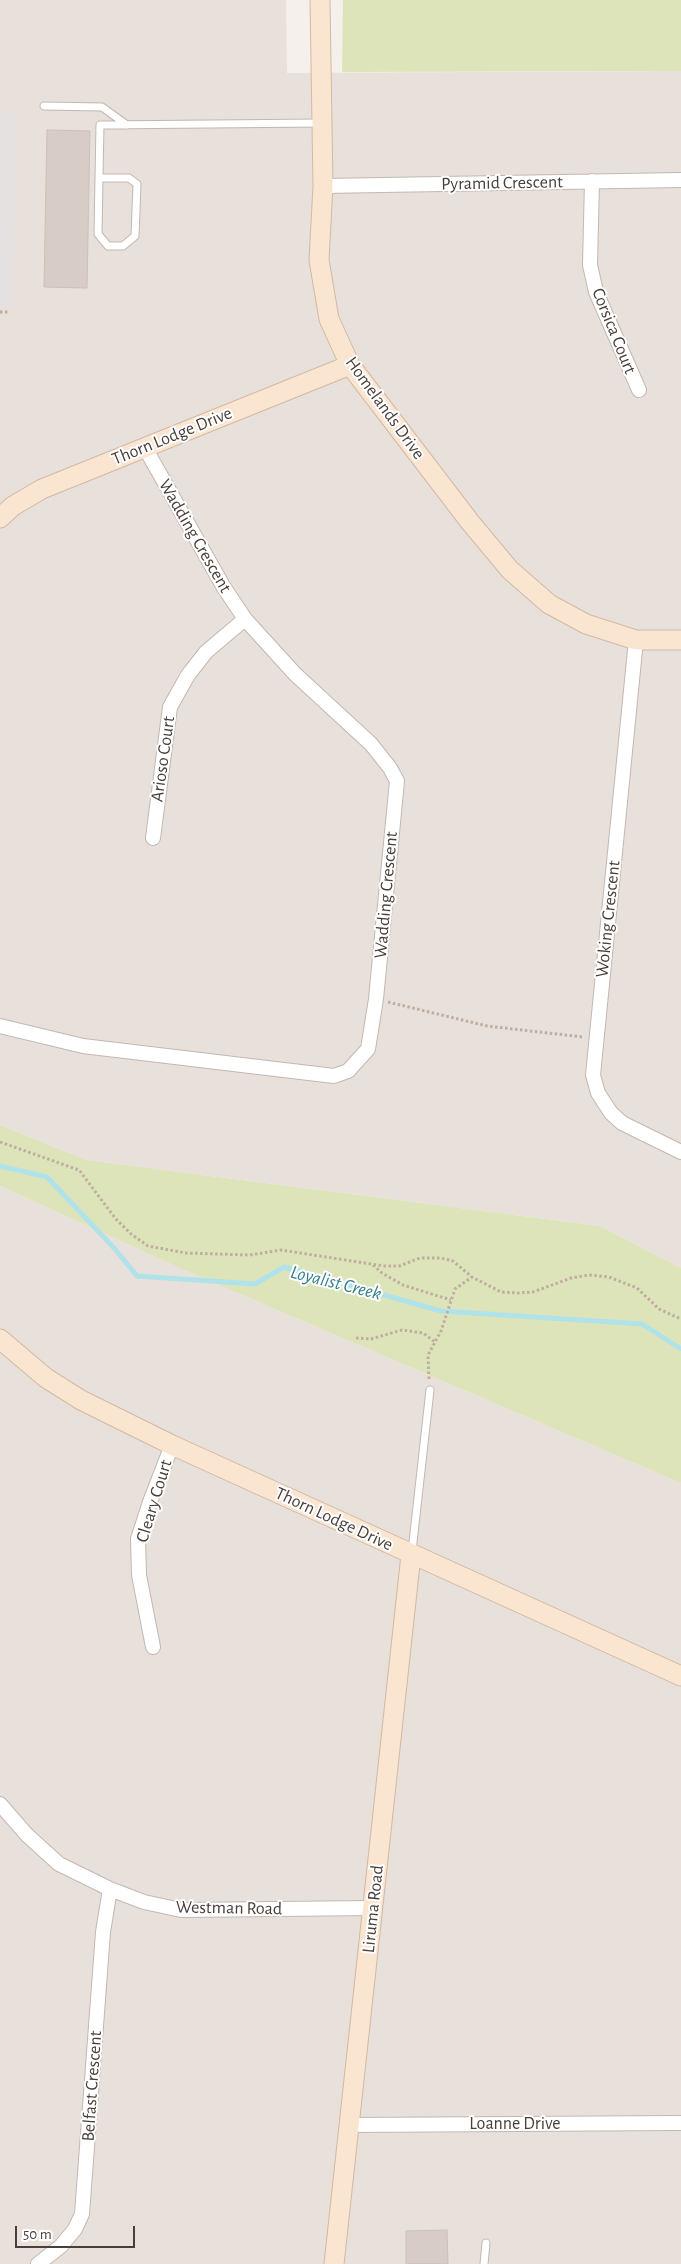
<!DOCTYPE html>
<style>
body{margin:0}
#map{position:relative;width:681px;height:2264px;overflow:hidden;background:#f5f0ec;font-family:"Alegreya Sans",sans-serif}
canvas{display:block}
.scale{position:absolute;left:15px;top:2226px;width:120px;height:22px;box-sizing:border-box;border:2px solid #493f3a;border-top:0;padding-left:6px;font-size:15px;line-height:18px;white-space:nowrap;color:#493f3a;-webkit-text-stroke:4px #fff;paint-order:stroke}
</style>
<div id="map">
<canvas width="681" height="2264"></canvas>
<div class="scale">50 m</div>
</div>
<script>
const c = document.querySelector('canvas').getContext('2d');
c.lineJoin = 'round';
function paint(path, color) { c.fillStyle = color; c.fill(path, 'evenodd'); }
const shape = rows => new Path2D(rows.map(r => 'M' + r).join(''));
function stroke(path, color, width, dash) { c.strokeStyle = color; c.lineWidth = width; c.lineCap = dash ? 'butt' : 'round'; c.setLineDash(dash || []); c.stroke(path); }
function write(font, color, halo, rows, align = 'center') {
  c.font = font + ' "Alegreya Sans",sans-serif'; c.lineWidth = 4; c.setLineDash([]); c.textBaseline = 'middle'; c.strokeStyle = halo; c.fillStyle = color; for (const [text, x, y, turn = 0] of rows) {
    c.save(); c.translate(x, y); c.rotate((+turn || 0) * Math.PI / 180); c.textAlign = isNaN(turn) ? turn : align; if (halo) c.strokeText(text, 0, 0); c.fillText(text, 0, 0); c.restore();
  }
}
paint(shape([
 [0,0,286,0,287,73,681,71,681,1268,600,1226,86,1160,0,1125],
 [0,1186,184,1270,681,1483,681,2264,0,2264]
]), '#e8e0db');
paint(shape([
 [343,0,681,0,681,71,342,72],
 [0,1125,86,1160,600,1226,681,1268,681,1483,184,1270,0,1186]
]), '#dde4ba');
paint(shape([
 [0,112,17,112,13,307,0,307]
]), '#e4e1e0');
stroke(shape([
 [0,1166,47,1177,114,1248,137,1276,255,1284,284,1267,441,1311,642,1324,681,1349]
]), '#b0e2ea', 5);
const building = shape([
 [47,130,90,131,87,288,44,287,47,130],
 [447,2230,448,2264,406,2264,406,2231,447,2230]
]);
paint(building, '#d8ccc6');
stroke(building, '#cfbfb7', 1);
const lane = shape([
 [44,106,102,107,127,125],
 [99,178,129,178,137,184,135,236,123,246,108,246,98,234,99,178,100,125,321,123],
 [412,1551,430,1390],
 [484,2264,486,2243]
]);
const street = shape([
 [592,181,590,265,596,292,639,390],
 [323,186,681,180],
 [636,640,593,1075,598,1093,611,1113,622,1123,681,1152],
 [153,838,170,707,188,675,206,652,245,619],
 [0,1026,83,1046,334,1076,348,1071,368,1049,376,999,397,781,390,768,371,744,295,674,245,619,223,586,144,446],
 [153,1647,139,1575,138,1539,150,1502,172,1445],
 [0,1804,27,1835,59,1864,110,1889,144,1902,181,1910,373,1908],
 [349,2125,681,2123],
 [38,2264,61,2246,75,2229,82,2214,103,1932,110,1889]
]);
const secondary = shape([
 [320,0,323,186,319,260,329,319,350,365,470,522,510,570,549,604,586,624,636,640,681,640],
 [0,518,13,506,42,489,350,365],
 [0,1339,46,1378,81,1400,172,1445,681,1676],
 [334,2264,411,1555]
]);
stroke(lane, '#c2b8b2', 9);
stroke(street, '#c2b8b2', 16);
stroke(secondary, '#d2b9a3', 21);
stroke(shape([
 [0,312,9,312],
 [388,1002,487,1026,583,1037],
 [0,1142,79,1170,115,1218,131,1234,148,1246,186,1253,250,1255,281,1250,384,1266,399,1266,420,1258,441,1258,453,1261,472,1277,501,1292,519,1293,533,1292,571,1278,589,1275,609,1277,637,1288,659,1309,681,1319],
 [373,1265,382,1273,403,1285,451,1300],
 [356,1338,371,1339,402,1330,423,1333,435,1342],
 [429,1379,428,1355,441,1331,455,1289,472,1277]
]), '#c0ada2', 3, [2.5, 2.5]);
stroke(lane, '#fff', 7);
stroke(street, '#fff', 14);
stroke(secondary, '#fae5d1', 19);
write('18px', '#493f3a', '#fff', [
 ["Pyramid Crescent",502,183,-1],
 ["Corsica Court",614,331,68],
 ["Homelands Drive",385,408,54],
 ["Thorn Lodge Drive",172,436,-22],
 ["Wadding Crescent",195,536,60],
 ["Arioso Court",163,759,-82],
 ["Wadding Crescent",386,895,-85],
 ["Woking Crescent",608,919,-84],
 ["Cleary Court",154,1501,-73],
 ["Thorn Lodge Drive",334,1519,25],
 ["Westman Road",229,1908,1],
 ["Liruma Road",373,1909,-84],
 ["Belfast Crescent",92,2086,-86],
 ["Loanne Drive",515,2124]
]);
write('italic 19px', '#347f8c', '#fff', [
 ["Loyalist Creek",336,1283,14]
]);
</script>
